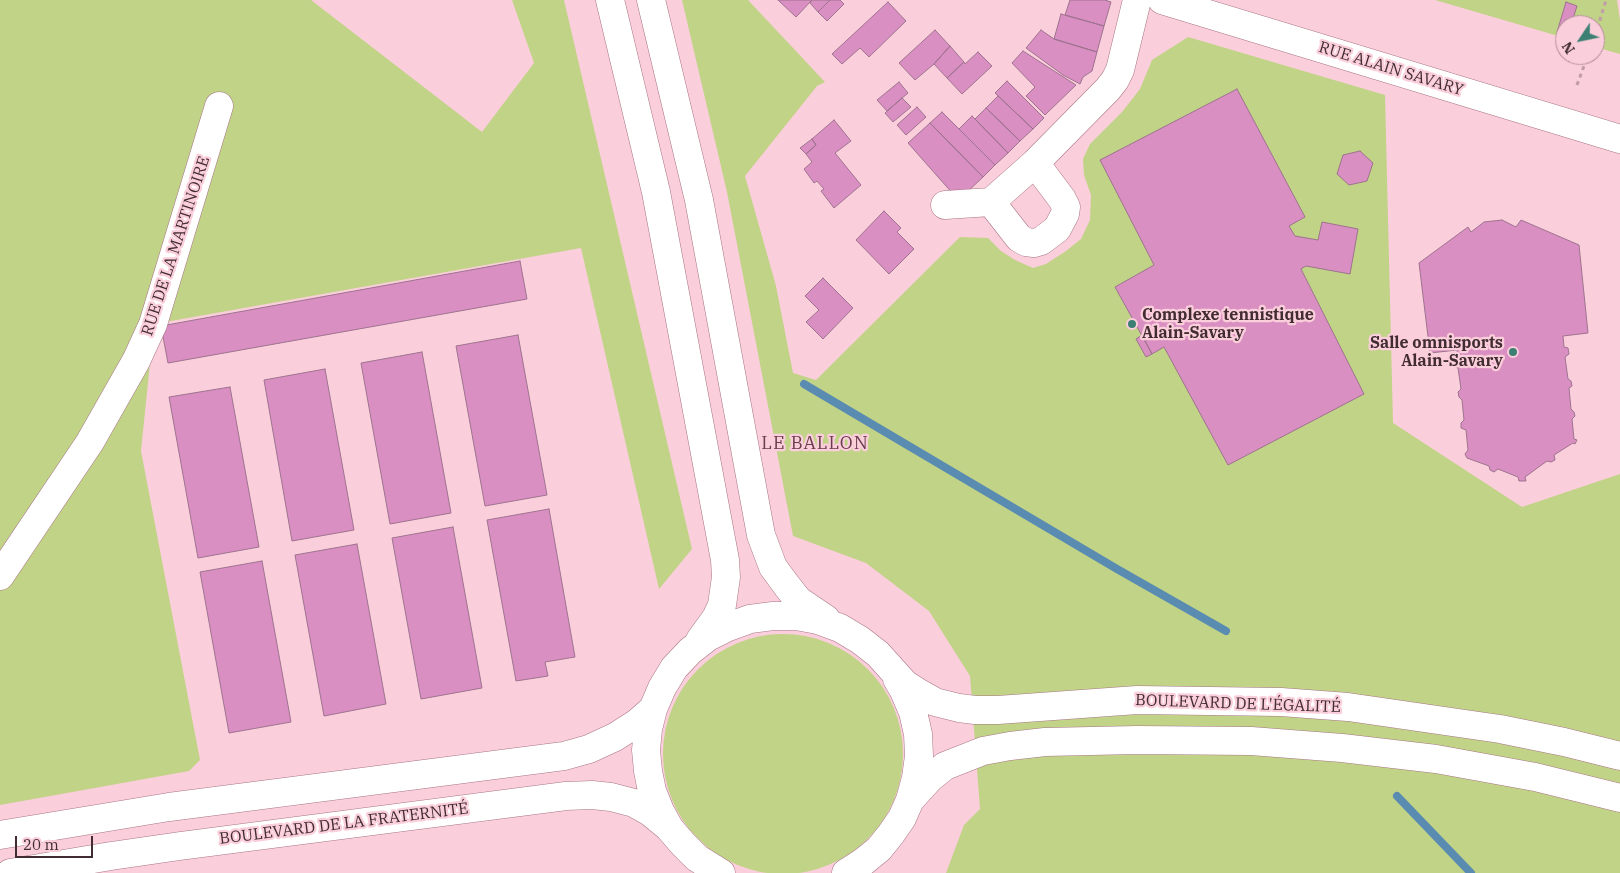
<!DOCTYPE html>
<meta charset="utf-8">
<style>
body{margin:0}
#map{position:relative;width:1620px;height:873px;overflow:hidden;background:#fbcedb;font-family:"IBM Plex Serif",serif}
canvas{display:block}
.north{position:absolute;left:1555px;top:15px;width:50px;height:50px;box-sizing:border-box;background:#fbcedb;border:1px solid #b18d97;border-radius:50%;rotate:236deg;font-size:14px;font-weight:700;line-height:20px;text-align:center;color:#412c32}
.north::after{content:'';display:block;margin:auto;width:18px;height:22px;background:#3c8073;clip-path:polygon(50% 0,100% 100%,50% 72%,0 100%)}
.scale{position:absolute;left:15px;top:836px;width:78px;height:22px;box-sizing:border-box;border:2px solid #412c32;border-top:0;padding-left:6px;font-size:15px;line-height:18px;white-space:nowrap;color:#412c32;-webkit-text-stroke:4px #fbcedb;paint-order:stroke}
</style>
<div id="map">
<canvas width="1620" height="873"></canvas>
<div class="north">N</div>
<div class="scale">20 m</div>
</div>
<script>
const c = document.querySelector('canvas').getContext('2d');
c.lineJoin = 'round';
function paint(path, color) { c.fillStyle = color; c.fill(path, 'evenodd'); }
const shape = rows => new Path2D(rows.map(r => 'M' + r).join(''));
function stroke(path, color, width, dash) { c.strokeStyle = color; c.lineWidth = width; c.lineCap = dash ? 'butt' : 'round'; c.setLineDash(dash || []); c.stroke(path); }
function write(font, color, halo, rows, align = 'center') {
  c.font = font + ' "IBM Plex Serif",serif'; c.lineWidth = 4.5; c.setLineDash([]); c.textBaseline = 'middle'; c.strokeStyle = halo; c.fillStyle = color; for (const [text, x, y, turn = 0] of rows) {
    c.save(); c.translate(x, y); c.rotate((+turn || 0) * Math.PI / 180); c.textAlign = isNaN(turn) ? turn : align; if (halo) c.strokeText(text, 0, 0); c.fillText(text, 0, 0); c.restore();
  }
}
paint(shape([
 [0,0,311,0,482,132,534,63,512,0,564,0,692,549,659,589,581,248,154,324,141,451,200,760,189,771,0,805],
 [682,0,748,0,825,82,817,86,745,176,776,286,793,373,816,380,960,237,988,238,1001,251,1015,260,1033,268,1046,264,1066,251,1081,239,1090,220,1091,195,1084,175,1083,159,1090,144,1122,112,1140,89,1152,60,1188,37,1385,95,1393,423,1522,507,1620,474,1620,873,946,873,964,825,980,809,970,676,929,611,866,563,793,536,727,192],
 [1435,0,1617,0,1620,20,1620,54,1595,47,1595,25,1565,25,1565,38],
 '663 754a120 120 0 1 1 240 0a120 120 0 1 1-240 0Z'
]), '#c1d387');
stroke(shape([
 [804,384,1117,569,1226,631],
 [1397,796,1471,873]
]), '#5a8bb1', 8);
const building = shape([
 [778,0,812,0,796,17,778,0],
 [812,0,830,0,818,12,810,3,812,0],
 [830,0,840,0,844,4,827,21,818,12,830,0],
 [1070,0,1105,0,1111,2,1104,26,1065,15,1070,0],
 [888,2,906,21,869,57,860,48,842,64,832,54,888,2],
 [1566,2,1577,6,1571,25,1565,25,1565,34,1557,32,1566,2],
 [1061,14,1104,26,1097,52,1054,39,1061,14],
 [935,30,950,46,934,64,915,80,899,63,935,30],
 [1041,30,1054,39,1097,52,1092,71,1083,77,1080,84,1063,75,1026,48,1041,30],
 [950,46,964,62,947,78,934,64,950,46],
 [1023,51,1076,85,1045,115,1026,96,1035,87,1012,63,1023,51],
 [978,52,992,66,962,94,947,78,964,62,965,64,978,52],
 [1007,81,1044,118,1033,129,995,93,1007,81],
 [899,82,908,93,887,111,877,100,899,82],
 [1237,89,1305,217,1289,226,1295,236,1318,240,1322,222,1358,229,1350,274,1306,266,1301,269,1364,394,1228,465,1164,347,1152,354,1115,287,1154,265,1100,160,1237,89],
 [998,96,1033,129,1020,141,986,108,998,96],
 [902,98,911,107,893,122,885,113,902,98],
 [917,107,926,117,906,135,897,125,917,107],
 [986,108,1020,141,1008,153,975,119,986,108],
 [942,112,995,165,983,177,930,123,942,112],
 [972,116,1008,153,995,165,959,129,972,116],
 [834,120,851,141,835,153,861,185,834,208,821,191,824,189,817,181,814,183,804,169,812,162,806,154,816,145,812,139,834,120],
 [930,123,983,177,964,195,954,195,908,143,930,123],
 [812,139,816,145,806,154,800,148,812,139],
 [1360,151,1373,163,1367,181,1349,185,1337,174,1343,155,1360,151],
 [884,211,901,228,897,232,914,249,889,274,856,240,884,211],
 [1502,220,1516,227,1521,220,1579,245,1588,333,1563,336,1564,347,1568,348,1569,354,1565,357,1568,379,1571,381,1572,386,1569,388,1571,409,1574,412,1575,416,1572,419,1574,439,1577,440,1575,444,1573,443,1554,455,1555,460,1551,462,1547,461,1525,477,1526,481,1519,481,1518,477,1498,469,1494,472,1490,470,1489,466,1467,458,1465,454,1468,450,1466,430,1461,428,1461,423,1464,420,1462,400,1459,397,1458,392,1461,389,1458,368,1456,367,1455,363,1458,360,1457,350,1430,353,1419,263,1468,227,1471,232,1484,222,1502,220],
 [520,261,527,299,168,363,161,326,520,261],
 [823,278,853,308,823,339,806,322,819,310,805,296,823,278],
 [518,335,547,495,485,506,456,346,518,335],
 [1142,335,1152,354,1146,357,1136,339,1142,335],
 [422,352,451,513,390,524,361,363,422,352],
 [325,369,354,530,292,541,264,380,325,369],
 [230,387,259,547,198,558,169,397,230,387],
 [549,509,575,657,545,662,548,676,516,681,487,520,549,509],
 [453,527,482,688,421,699,392,538,453,527],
 [357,544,386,704,324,716,295,555,357,544],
 [262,561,291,722,229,733,200,572,262,561]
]);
paint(building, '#d98fc1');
stroke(building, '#9e738f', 1);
const street = shape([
 [1162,0,1620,139],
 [991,202,1019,238,1026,242,1034,243,1041,241,1057,229,1065,214,1066,207,1062,199,1035,163],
 [945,205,991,202,1035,163,1108,89,1115,80,1120,70,1137,0],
 [0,576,90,442,136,361,153,324,219,106]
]);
const primary = shape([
 [610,0,656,192,725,560,726,577,722,605,716,618,700,640],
 [651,0,699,200,761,535,773,567,787,586,798,600,826,619],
 [910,800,930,778,945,766,983,751,1010,746,1045,742,1137,740,1251,741,1342,748,1436,759,1535,777,1620,798],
 [0,835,169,807,564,756,589,749,615,737,637,723,653,709],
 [10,873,111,856,180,846,566,796,592,795,611,797,634,803,650,812,667,826],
 [721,873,697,858,683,844,670,829,660,811,652,791,648,771,646,750,648,729,653,709,662,688,674,668,690,651,708,637,728,627,750,619,773,616,796,616,818,620,840,628,860,640,878,654,905,684,919,693,935,702,959,708,975,710,998,710,1137,700,1281,702,1348,707,1500,729,1564,742,1620,756],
 [846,873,863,862,879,849,891,834,902,818,910,800,916,778,919,756,918,734,913,712,904,691,897,679]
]);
stroke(street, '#a87685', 29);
stroke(primary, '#a87685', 29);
stroke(shape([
 [1595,36,1606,0],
 [1577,85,1588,55]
]), '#c19ca7', 3, [4, 4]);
stroke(street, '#fff', 28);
stroke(primary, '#fff', 28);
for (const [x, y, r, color] of [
 [1132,324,5,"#3c8073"],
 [1513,352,5,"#3c8073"]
]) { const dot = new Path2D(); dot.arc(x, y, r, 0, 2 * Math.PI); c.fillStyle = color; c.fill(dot); stroke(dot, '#fbcedb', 2); }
write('16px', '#412c32', '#fbcedb', [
 ["RUE ALAIN SAVARY",1391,69,17],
 ["RUE DE LA MARTINOIRE",176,246,-72],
 ["BOULEVARD DE L'ÉGALITÉ",1238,704,2],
 ["BOULEVARD DE LA FRATERNITÉ",344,824,-7]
]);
write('bold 16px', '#412c32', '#fbcedb', [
 ["Complexe tennistique",1142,315],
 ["Alain-Savary",1142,333],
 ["Salle omnisports",1503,343,"right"],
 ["Alain-Savary",1503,361,"right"]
], 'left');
c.letterSpacing = '1px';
write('18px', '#6a3d4c', '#fbcedb', [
 ["LE BALLON",815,444]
]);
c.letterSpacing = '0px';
</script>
